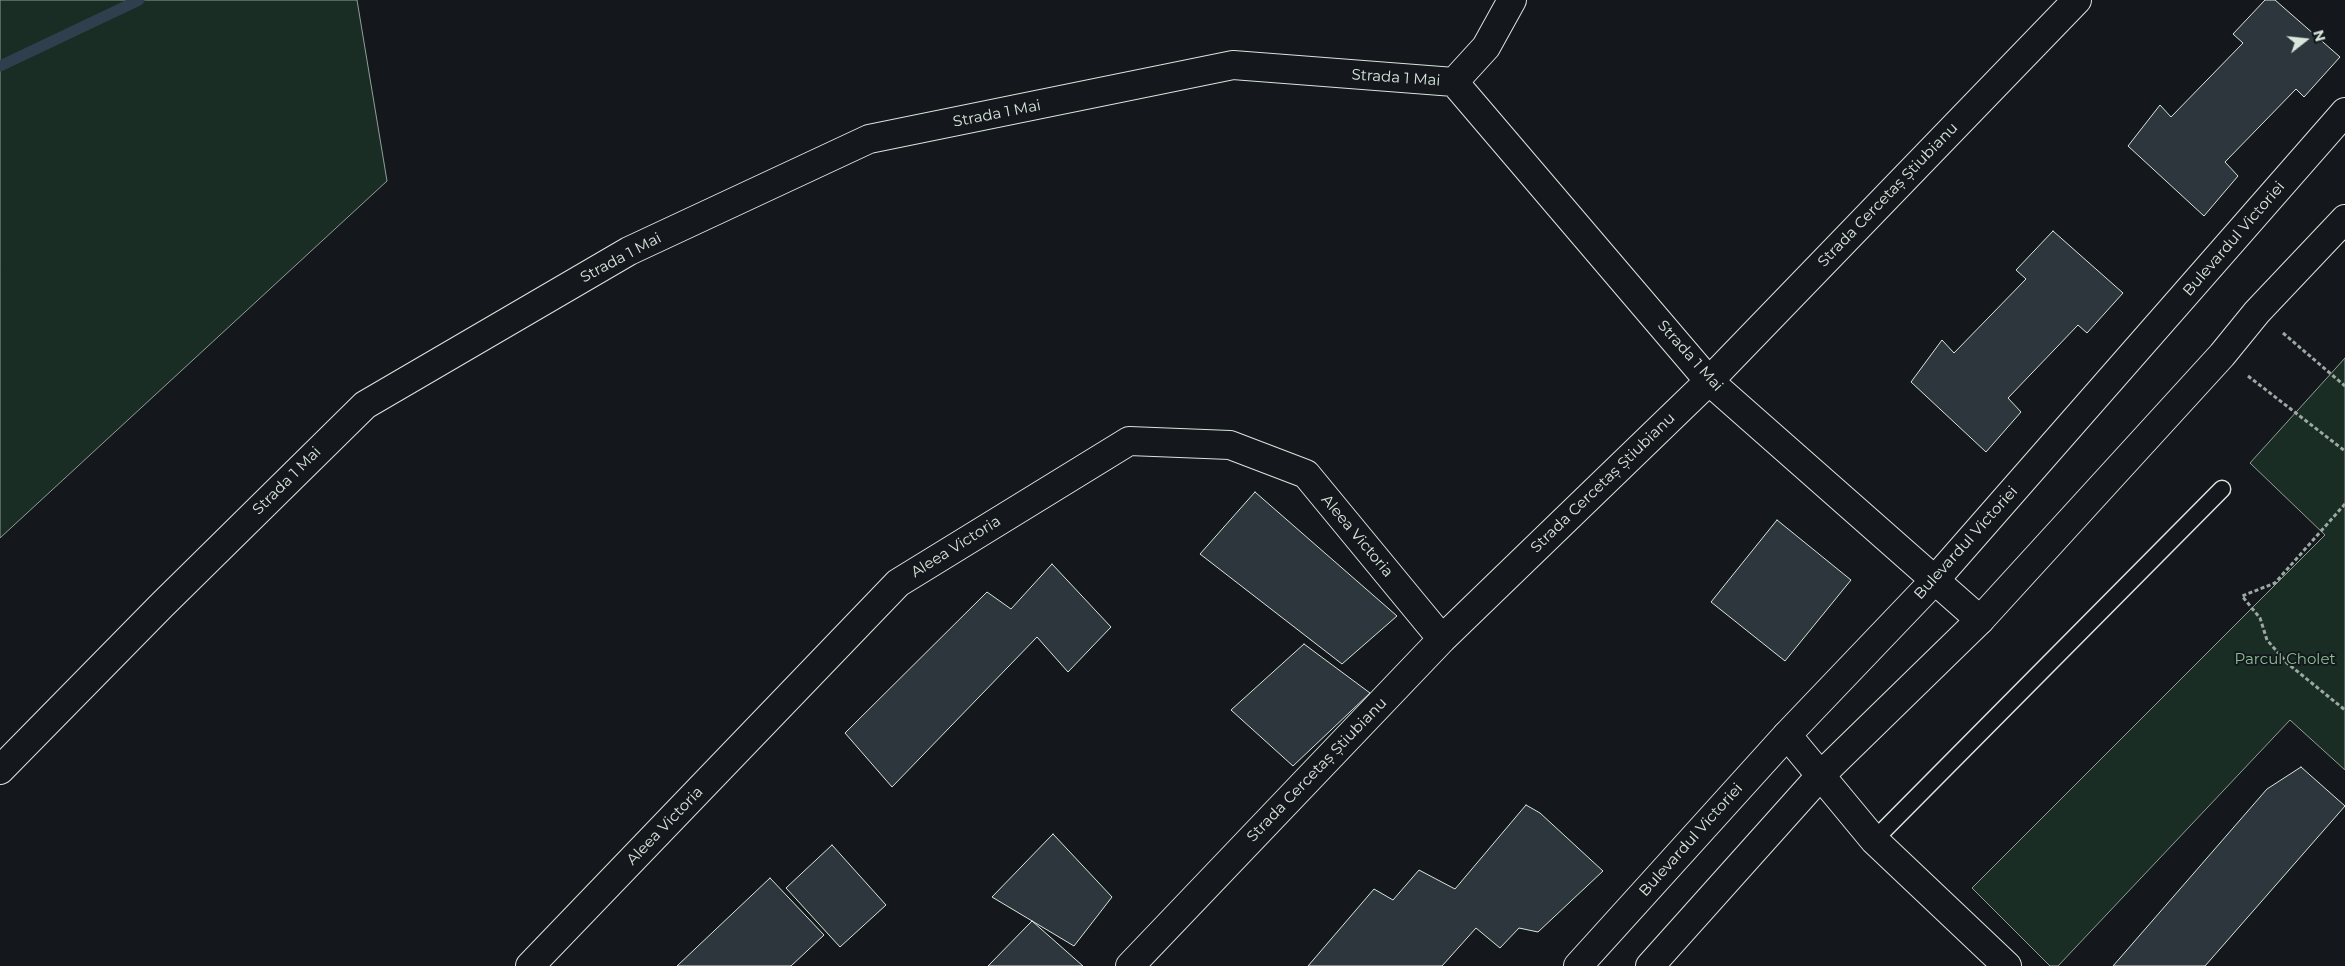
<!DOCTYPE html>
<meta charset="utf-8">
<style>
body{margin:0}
#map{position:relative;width:2345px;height:966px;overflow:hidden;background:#14181c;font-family:Montserrat,sans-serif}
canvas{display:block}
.north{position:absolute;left:2280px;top:15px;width:50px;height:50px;-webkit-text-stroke:4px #14181c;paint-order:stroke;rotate:74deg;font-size:14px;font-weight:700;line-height:20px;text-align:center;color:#d8e6dc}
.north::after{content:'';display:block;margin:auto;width:18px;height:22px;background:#d8e6dc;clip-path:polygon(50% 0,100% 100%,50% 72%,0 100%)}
</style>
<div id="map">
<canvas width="2345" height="966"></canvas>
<div class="north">N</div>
</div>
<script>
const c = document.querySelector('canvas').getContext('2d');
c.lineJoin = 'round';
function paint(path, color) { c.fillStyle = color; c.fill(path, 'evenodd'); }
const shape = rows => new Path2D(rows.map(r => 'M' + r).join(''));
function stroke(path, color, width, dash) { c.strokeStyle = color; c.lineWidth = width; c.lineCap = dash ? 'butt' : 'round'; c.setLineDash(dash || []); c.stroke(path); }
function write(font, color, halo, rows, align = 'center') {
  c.font = font + ' Montserrat,sans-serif'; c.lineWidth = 4; c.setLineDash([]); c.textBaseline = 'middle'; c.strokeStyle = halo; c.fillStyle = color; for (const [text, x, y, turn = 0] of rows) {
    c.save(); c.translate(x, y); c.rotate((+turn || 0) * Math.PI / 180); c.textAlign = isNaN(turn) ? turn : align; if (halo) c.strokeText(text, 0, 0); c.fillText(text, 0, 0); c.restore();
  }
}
const green = shape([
 [0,0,357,0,387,181,0,538,0,0],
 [2345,358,2345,770,2290,720,2058,966,2050,966,1972,888,2325,535,2250,463,2345,358]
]);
paint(green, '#1a2d24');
stroke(green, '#939e99', 1);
stroke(shape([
 [0,66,139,0]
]), '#2f3f4d', 11);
const building = shape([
 [2265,0,2275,0,2340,57,2304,97,2296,89,2225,162,2238,176,2204,216,2128,146,2160,105,2171,117,2243,43,2233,34,2265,0],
 [2053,231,2123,293,2087,333,2078,325,2008,398,2021,412,1986,452,1911,382,1942,340,1954,353,2026,279,2016,270,2053,231],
 [1255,492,1397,616,1342,664,1200,554,1255,492],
 [1777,520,1851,580,1785,661,1711,602,1777,520],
 [1052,564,1111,627,1068,672,1037,637,892,787,845,733,987,592,1011,609,1052,564],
 [1304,644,1370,693,1293,766,1231,710,1304,644],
 [2301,767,2345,806,2205,966,2113,966,2267,789,2301,767],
 [1526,805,1540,813,1603,871,1538,932,1519,928,1500,948,1476,928,1442,966,1308,966,1374,889,1393,900,1419,870,1455,889,1526,805],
 [1053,834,1112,897,1074,946,992,897,1053,834],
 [832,845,886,905,840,947,786,888,832,845],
 [770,878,824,935,791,966,677,966,770,878],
 [1032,921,1083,966,988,966,1032,921]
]);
paint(building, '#2c363c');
stroke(building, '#d8e6dc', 1);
const lane = shape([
 [1874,840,2222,489]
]);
const street = shape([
 [1454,82,1486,47,1512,0],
 [1787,735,1874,840,2007,966],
 [0,770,162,605,365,405,629,251,869,139,1233,65,1454,82,1709,381,1980,620],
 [530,966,898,583,1129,441,1230,445,1306,474,1442,639],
 [1130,966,1442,639,1709,381,2077,0]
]);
const primary = shape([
 [1578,966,1787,735,1934,581,2345,112],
 [1650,966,1821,775,1980,620,2222,355,2257,312,2345,219]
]);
stroke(lane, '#d8e6dc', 19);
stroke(street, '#d8e6dc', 30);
stroke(primary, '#d8e6dc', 30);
stroke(shape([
 [2283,333,2345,386],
 [2248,376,2345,451],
 [2345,504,2275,583,2242,596,2260,618,2267,640,2287,663,2345,710]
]), '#9da8a2', 3, [4, 2.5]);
stroke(lane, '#14181c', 16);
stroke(street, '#14181c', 28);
stroke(primary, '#14181c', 28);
write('15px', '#d8e6dc', '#14181c', [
 ["Strada 1 Mai",1396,78,4],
 ["Strada 1 Mai",997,114,-11],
 ["Strada Cercetaș Știubianu",1888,195,-46],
 ["Bulevardul Victoriei",2234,239,-49],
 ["Strada 1 Mai",621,258,-28],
 ["Strada 1 Mai",1690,356,48],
 ["Strada 1 Mai",287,481,-45],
 ["Strada Cercetaș Știubianu",1603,483,-44],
 ["Aleea Victoria",1357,536,50],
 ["Bulevardul Victoriei",1966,543,-48],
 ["Aleea Victoria",956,547,-32],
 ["Strada Cercetaș Știubianu",1317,770,-46],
 ["Aleea Victoria",665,826,-46],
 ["Bulevardul Victoriei",1691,840,-48]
]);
write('15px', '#8ac095', '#14181c', [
 ["Parcul Cholet",2285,660]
]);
</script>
